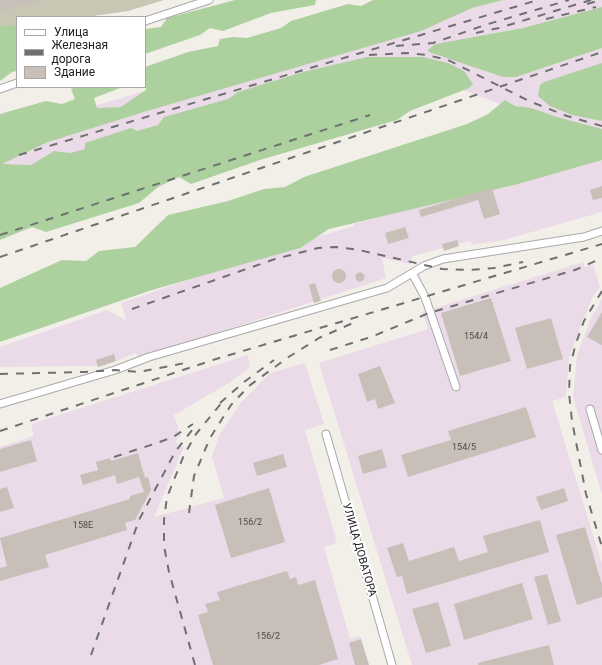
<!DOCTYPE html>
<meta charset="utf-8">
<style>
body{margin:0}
#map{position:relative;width:602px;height:665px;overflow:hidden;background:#f2efe9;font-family:Roboto,sans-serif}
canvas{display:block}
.legend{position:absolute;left:16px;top:16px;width:130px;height:72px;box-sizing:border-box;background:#fff;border:1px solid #a7a7a7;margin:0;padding:5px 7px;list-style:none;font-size:12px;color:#222}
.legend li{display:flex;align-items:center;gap:8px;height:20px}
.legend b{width:20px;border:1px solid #a7a7a7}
</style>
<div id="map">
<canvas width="602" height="665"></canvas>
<ul class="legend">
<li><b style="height:5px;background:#fff"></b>Улица</li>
<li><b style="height:5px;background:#707070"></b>Железная дорога</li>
<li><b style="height:11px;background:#c7bfb8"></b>Здание</li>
</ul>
</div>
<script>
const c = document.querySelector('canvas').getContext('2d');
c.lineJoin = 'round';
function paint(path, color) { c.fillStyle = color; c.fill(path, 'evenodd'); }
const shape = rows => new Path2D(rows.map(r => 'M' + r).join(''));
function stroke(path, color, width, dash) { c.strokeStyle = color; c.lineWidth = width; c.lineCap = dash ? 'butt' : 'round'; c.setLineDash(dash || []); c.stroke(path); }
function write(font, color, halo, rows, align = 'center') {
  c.font = font + ' Roboto,sans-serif'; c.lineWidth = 4; c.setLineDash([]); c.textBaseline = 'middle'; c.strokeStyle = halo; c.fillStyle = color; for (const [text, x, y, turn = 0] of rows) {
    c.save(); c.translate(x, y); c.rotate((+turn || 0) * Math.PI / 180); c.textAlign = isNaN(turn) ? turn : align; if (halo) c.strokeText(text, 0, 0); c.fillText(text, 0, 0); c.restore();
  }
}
paint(shape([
 [460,0,602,0,602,136,581,134,401,67,0,176,0,133],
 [602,157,602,212,504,240,472,245,470,241,412,256,411,264,382,258,386,278,139,358,136,353,104,366,0,367,0,347,107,310,126,320,121,303,289,245,354,226,354,224],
 [583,262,585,267,593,264,600,287,592,298,569,357,566,397,552,401,602,564,602,665,412,665,319,363,428,329,422,312],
 [602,299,602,494,573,397,577,355,590,320],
 [248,355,250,367,229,383,174,415,181,435,175,442,184,447,154,517,224,498,212,457,219,435,240,404,270,373,305,363,324,424,305,430,337,543,324,547,350,639,360,636,369,665,0,665,0,447,34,436,31,424]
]), '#ebdbe8');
paint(shape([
 [0,0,164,0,128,11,86,17,17,17,17,28,0,30]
]), '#c7c7b4');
paint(shape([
 [235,0,316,0,315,5,271,13,223,31,210,28,200,35,145,54,145,29,161,27,167,18],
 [373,0,503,0,472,8,421,31,147,111,48,142,2,164,31,165,54,151,70,153,85,149,85,143,131,128,137,131,158,125,164,117,228,99,238,92,303,72,367,57,423,57,448,63,464,71,473,84,469,88,410,111,397,120,260,160,191,184,179,177,158,187,139,203,46,232,32,227,0,240,0,114,46,101,62,104,75,99,71,89,76,87,120,87,120,88,94,98,97,108,121,107,146,90,145,67,188,52,218,46,220,39,233,37,247,38,281,28,291,21,348,4,361,6],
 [602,7,602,48,516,77,503,77,429,52,428,50,434,45,441,43,523,28],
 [17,25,17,71,12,72,0,81,0,26],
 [602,63,602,121,572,115,550,106,538,96,540,85,544,82],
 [505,100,515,106,531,108,557,117,602,129,602,160,518,184,329,229,300,248,152,290,0,342,0,288,62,260,86,261,99,251,135,247,168,215,228,201,264,189,285,187,304,177,467,124,488,114]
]), '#add19e');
paint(shape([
 [0,0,37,0,37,2,0,11],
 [602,186,602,198,593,200,590,190],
 [492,188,500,214,484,219,478,200,421,217,419,210],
 [405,227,409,238,388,244,385,233],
 [457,240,459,246,444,251,442,244],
 '332 276a7 7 0 1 1 14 0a7 7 0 1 1-14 0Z',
 '355.5 277a4.5 4.5 0 1 1 9 0a4.5 4.5 0 1 1-9 0Z',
 [315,283,321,301,314,303,309,285],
 [491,298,511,361,460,376,441,313],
 [602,312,602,345,587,337],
 [551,318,563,359,527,369,515,328],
 [114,354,116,361,98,367,96,360],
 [380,366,395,403,378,409,375,399,367,402,358,374],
 [526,407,536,437,408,477,401,455,451,440,448,431],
 [31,440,37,461,0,472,0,449],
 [382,449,387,467,363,474,358,456],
 [138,453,145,478,148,477,151,490,135,520,125,523,127,530,45,555,49,567,0,581,0,568,7,566,0,538,130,499,130,496,144,492,139,477,117,484,115,475,83,485,80,475,98,470,96,462,110,458,111,461],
 [283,454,287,467,257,476,253,463],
 [7,487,14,508,0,512,0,489],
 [269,488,285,542,231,558,215,505],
 [564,488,568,501,541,510,536,497],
 [540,520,549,552,407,594,402,576,397,577,387,548,403,543,409,561,454,547,459,561,488,552,483,536],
 [585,527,602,585,602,597,577,605,556,535],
 [287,571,290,579,296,577,298,585,315,580,338,659,319,665,213,665,198,615,208,612,205,604,220,600,217,592],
 [547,574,561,621,548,625,534,577],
 [522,583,533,619,464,640,454,604],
 [438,602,451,646,426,653,412,609],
 [361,639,369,665,355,665,349,643],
 [549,645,554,665,478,665,478,663]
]), '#c7bfb8');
const minor = shape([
 [145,21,209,0],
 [0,89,17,83],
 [412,273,425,297,456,387],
 [0,404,115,370,149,357,387,288,424,266,443,259,584,237,602,231],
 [590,409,602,450],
 [326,434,392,665]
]);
stroke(minor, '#a9a9a9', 9);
stroke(minor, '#fff', 7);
stroke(shape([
 [587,4,601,0],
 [546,19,596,7],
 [476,33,499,28,591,0],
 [396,46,433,43,485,25,569,0],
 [369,55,407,53,427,55,448,60,529,101,567,116,602,126],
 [19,155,538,0],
 [0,235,370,115],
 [0,257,602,52],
 [602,291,584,321,576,343,570,366,569,393,572,421,586,494,602,547],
 [132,309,275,259,318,248,336,247,359,250,442,269,469,270,494,268,523,262],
 [330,350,371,337,429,313,575,270,602,258],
 [0,374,84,372,115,370,139,372,190,362],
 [220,403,244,382,274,360],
 [0,431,216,359,602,244],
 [114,457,157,443,173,437,193,424],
 [189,513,194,476,210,438,231,405,249,386,287,358,319,338,353,323],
 [91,655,139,520,175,452,196,425],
 [195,665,169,572,164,546,164,520,167,497,184,455,196,434,224,400]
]), '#707070', 2, [8, 8]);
write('9px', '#4b4948', null, [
 ["154/4",476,337],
 ["154/5",464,448],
 ["156/2",250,523],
 ["158Е",83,526],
 ["156/2",268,637]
]);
write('11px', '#222', '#fff', [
 ["УЛИЦА ДОВАТОРА",359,550,74]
]);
</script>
